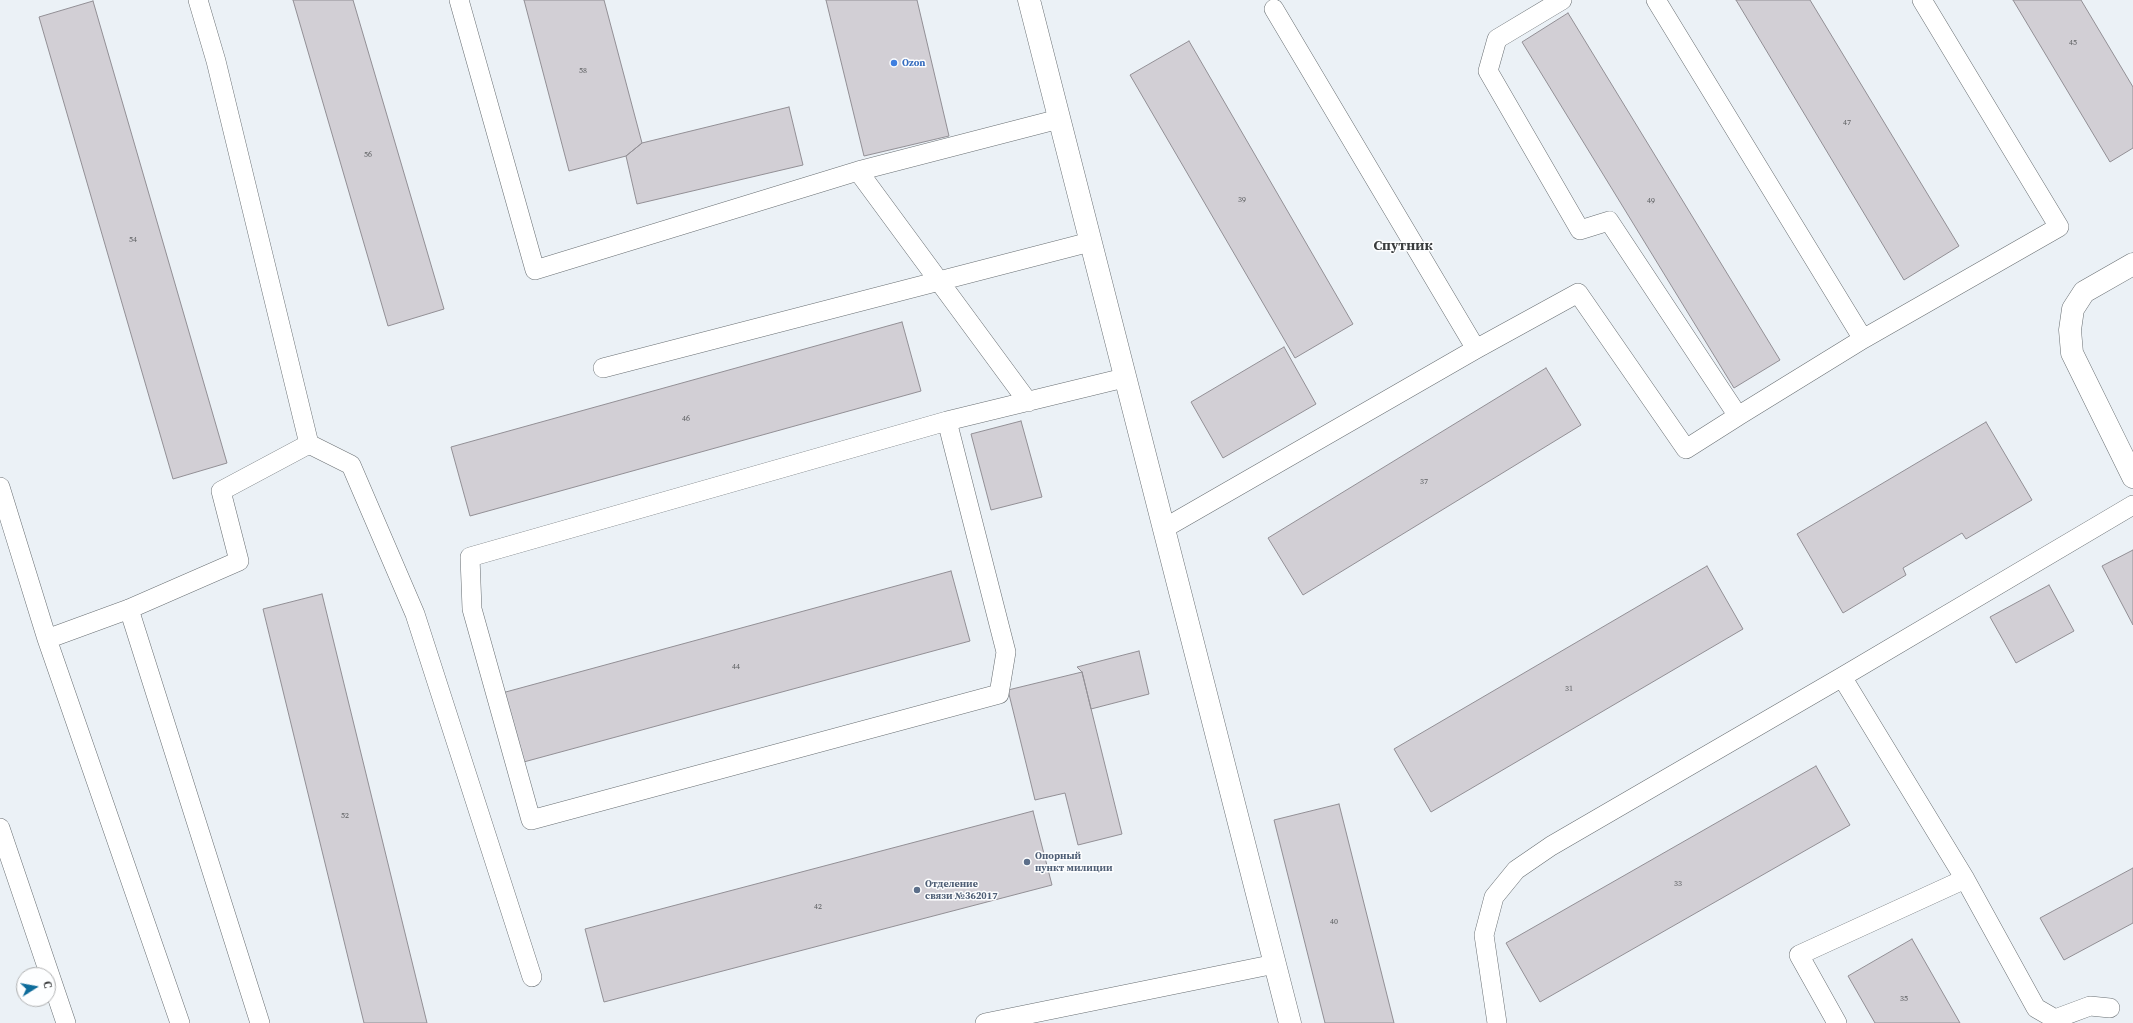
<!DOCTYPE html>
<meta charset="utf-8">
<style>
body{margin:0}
#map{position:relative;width:2133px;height:1023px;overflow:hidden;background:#ebf1f6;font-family:"Source Serif 4",serif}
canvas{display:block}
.north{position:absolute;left:16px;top:967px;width:40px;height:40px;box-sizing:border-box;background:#fdfeff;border:1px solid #afb0b1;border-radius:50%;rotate:79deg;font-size:11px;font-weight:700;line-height:16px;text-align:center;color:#393c3d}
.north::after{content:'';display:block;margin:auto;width:14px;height:18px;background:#0e6c9b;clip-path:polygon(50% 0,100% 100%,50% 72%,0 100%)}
</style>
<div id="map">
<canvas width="2133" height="1023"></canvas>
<div class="north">С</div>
</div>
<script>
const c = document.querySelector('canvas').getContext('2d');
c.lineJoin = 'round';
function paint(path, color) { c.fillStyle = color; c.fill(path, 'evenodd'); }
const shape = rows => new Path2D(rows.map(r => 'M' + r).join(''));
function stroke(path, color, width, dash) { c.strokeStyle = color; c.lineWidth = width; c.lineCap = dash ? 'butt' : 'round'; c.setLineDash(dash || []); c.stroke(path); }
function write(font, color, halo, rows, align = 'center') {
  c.font = font + ' "Source Serif 4",serif'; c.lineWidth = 3; c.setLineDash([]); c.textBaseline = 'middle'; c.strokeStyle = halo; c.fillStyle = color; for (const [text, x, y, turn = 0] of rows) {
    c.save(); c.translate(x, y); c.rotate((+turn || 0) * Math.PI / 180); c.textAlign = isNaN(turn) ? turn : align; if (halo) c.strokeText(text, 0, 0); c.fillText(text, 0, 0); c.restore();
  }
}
const building = shape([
 [293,0,353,0,444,309,388,326,293,0],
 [524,0,604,0,642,143,626,156,569,171,524,0],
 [826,0,917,0,949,136,864,156,826,0],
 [1736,0,1810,0,1959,246,1904,280,1736,0],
 [2013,0,2081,0,2133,87,2133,148,2110,162,2013,0],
 [93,1,227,463,173,479,39,17,93,1],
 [1568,13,1780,360,1734,388,1522,42,1568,13],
 [1189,41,1353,324,1295,358,1130,75,1189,41],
 [789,107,803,165,637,204,626,156,642,143,789,107],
 [902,322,921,391,470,516,451,447,902,322],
 [1284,347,1316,404,1223,458,1191,402,1284,347],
 [1546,368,1581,425,1303,595,1268,538,1546,368],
 [1021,421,1042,497,991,510,971,434,1021,421],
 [1986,422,2032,500,1966,539,1962,533,1903,568,1906,575,1843,613,1797,534,1986,422],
 [2133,550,2133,625,2102,566,2133,550],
 [1707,566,1743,629,1431,812,1394,749,1707,566],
 [951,571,970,641,520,763,502,693,951,571],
 [2049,585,2074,631,2016,663,1990,617,2049,585],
 [322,594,427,1023,364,1023,263,609,322,594],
 [1139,651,1149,694,1091,709,1082,672,1077,667,1139,651],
 [1082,672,1122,834,1078,845,1065,793,1035,800,1008,690,1082,672],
 [1816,766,1850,825,1540,1002,1506,943,1816,766],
 [1339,804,1394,1023,1325,1023,1274,820,1339,804],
 [1033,811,1052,885,604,1002,585,929,1033,811],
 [2133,868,2133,923,2064,960,2040,918,2133,868],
 [1912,939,1960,1023,1875,1023,1848,976,1912,939]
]);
paint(building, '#d2cfd5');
stroke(building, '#928f95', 1);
const lane = shape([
 [459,0,535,270,858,171,1059,119],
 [1562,0,1497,39,1488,71,1580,230,1609,221,1738,416,1863,339,2059,227,1922,0],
 [1656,0,1863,339],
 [1274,9,1476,349],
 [858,171,1028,402],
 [603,368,1090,242],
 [947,421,1006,652,999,694,531,820,472,609,470,557,947,421,1124,378],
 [309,444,351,465,415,614,532,977],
 [0,487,47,639,129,609,239,561,221,491,309,444,216,61,198,0],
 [1163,529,1476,349,1578,293,1686,449,1738,416],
 [129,609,260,1023],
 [47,639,180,1023],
 [0,828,66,1023],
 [1965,879,2036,1008,2055,1019,2090,1006,2110,1008],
 [985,1023,1275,964],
 [1497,1023,1484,935,1494,897,1516,870,1551,846,1842,677,2133,505],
 [1837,1023,1799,955,1965,879,1842,677]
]);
const street = shape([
 [1029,0,1290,1023],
 [2133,264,2084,292,2073,309,2070,330,2072,353,2133,477]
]);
stroke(lane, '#696f73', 20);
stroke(street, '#696f73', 23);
stroke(lane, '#fff', 19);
stroke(street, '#fff', 22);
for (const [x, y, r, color] of [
 [894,63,4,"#3f7fe0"],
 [1027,862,4,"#5c6f8a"],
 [917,890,4,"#5c6f8a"]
]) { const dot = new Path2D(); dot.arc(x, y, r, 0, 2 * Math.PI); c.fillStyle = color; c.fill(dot); stroke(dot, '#fdfeff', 1.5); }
write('8px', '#5f6163', null, [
 ["45",2073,43],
 ["58",583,71],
 ["47",1847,123],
 ["56",368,155],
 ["39",1242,200],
 ["49",1651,201],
 ["54",133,240],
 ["46",686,419],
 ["37",1424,482],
 ["44",736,667],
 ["31",1569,689],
 ["52",345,816],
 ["33",1678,884],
 ["42",818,907],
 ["40",1334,922],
 ["35",1904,999]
]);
write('bold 10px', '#366cbe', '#fdfeff', [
 ["Ozon",902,63]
], 'left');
write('bold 10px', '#4e5e75', '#fdfeff', [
 ["Опорный",1035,856],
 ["пункт милиции",1035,868],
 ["Отделение",925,884],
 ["связи №362017",925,896]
], 'left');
write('bold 14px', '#393c3d', '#fdfeff', [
 ["Спутник",1403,246]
]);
</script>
